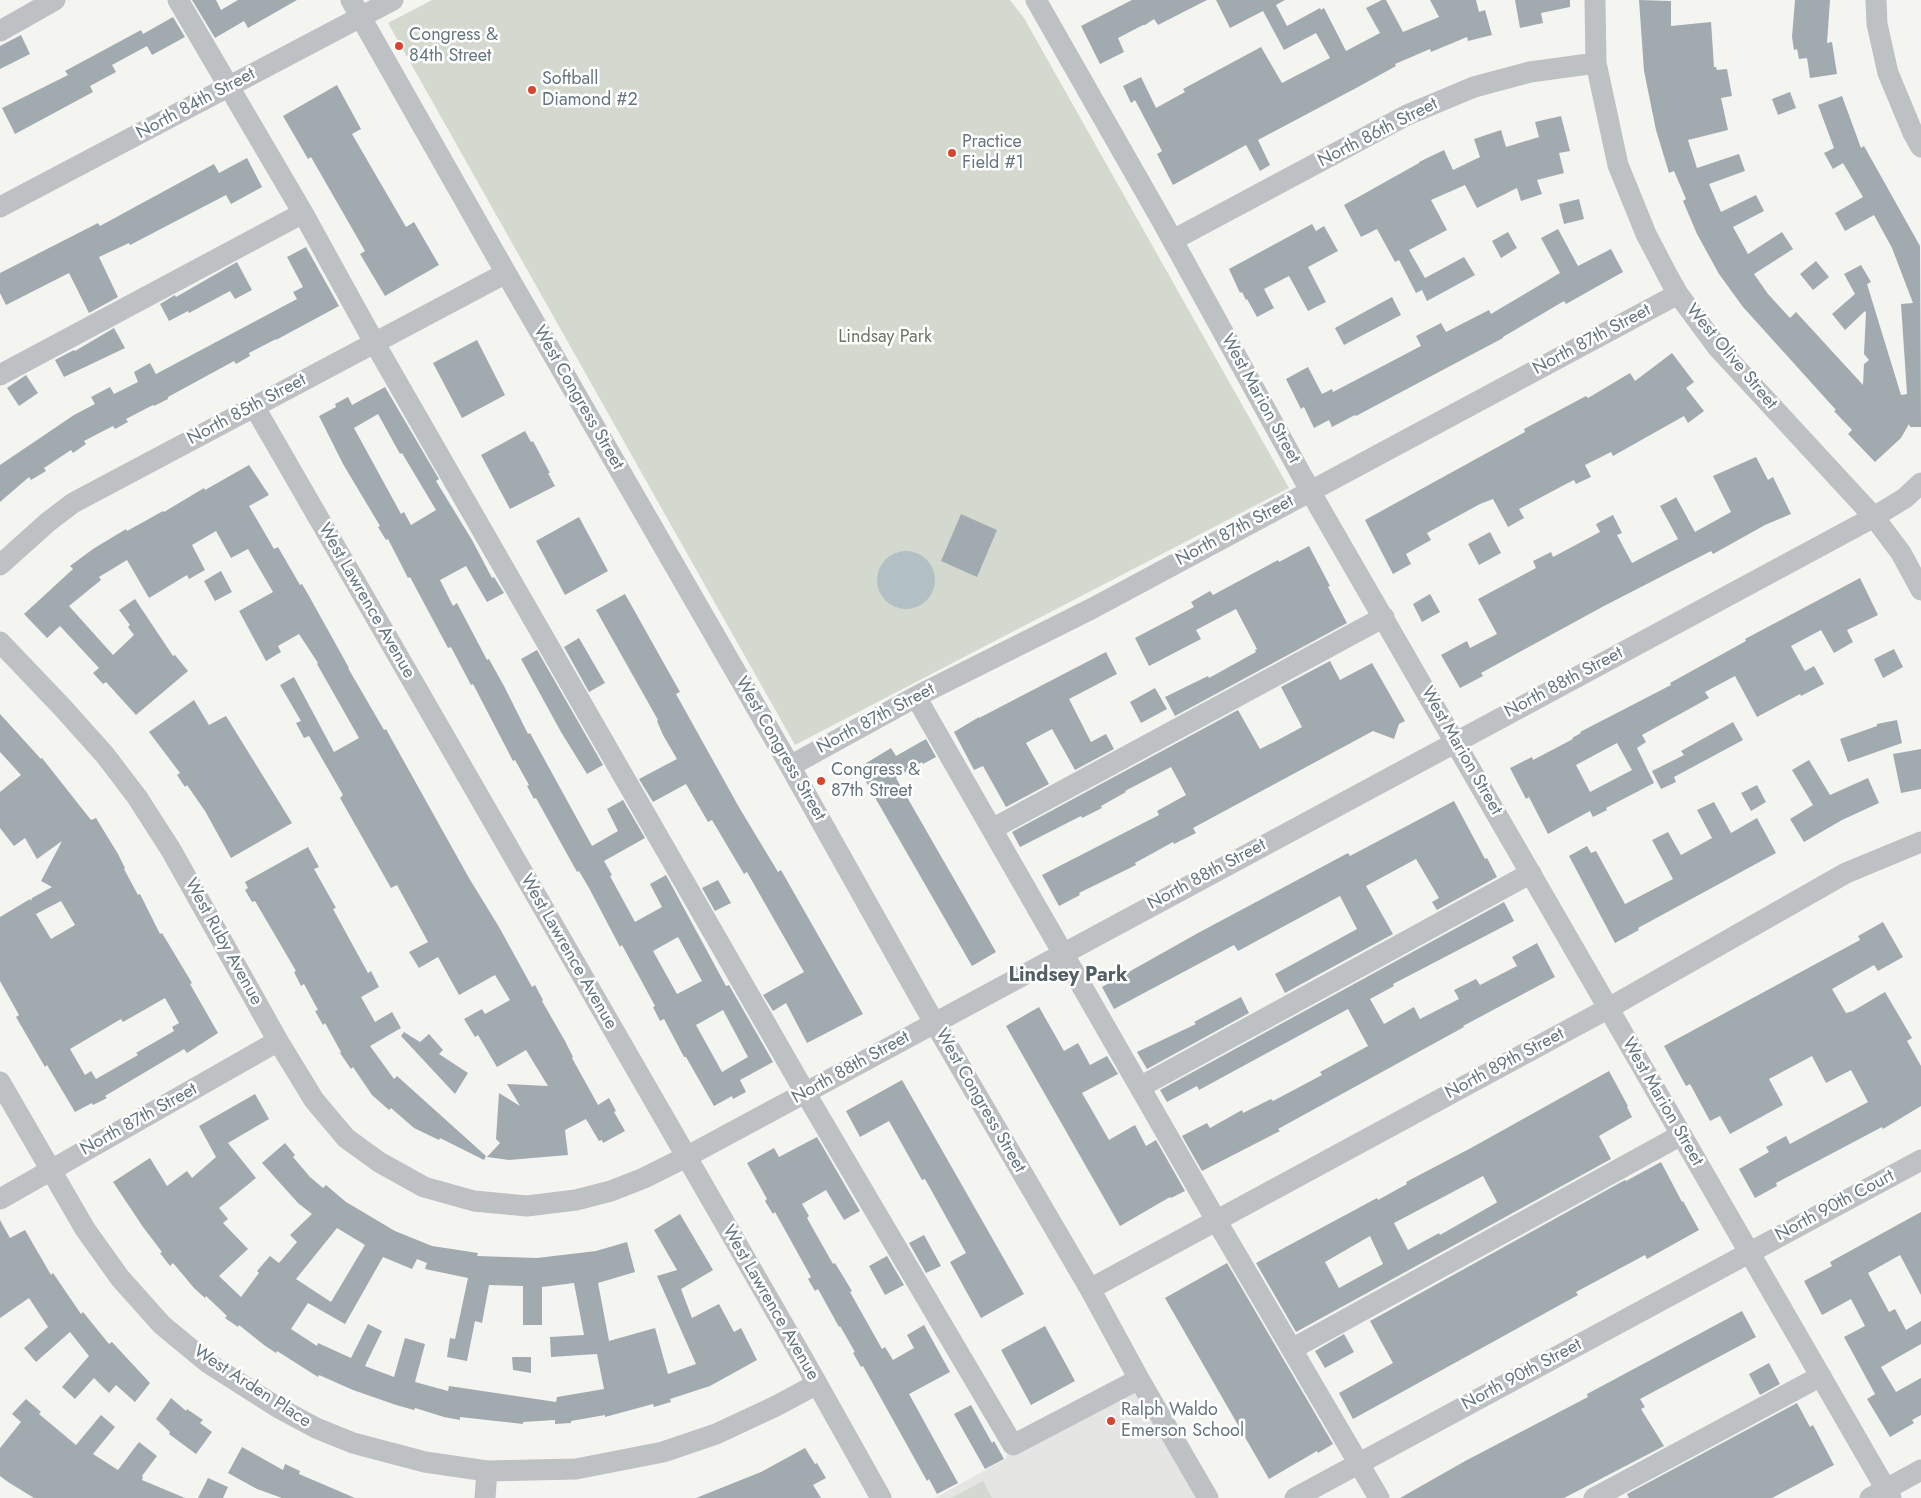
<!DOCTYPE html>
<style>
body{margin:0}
canvas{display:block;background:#f4f4f0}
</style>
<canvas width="1921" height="1498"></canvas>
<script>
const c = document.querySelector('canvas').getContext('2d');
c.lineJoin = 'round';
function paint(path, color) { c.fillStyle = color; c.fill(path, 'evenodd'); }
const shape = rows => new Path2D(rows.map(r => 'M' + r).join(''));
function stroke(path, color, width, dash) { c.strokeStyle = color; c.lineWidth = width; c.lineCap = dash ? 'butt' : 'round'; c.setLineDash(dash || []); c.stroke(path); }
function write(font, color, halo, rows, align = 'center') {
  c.font = font + ' Jost,sans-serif'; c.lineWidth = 5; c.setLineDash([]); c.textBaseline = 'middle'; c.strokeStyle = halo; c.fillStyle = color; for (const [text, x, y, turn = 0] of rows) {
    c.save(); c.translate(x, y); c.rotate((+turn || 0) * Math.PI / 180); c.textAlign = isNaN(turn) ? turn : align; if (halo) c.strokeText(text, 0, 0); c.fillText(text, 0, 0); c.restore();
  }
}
paint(shape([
 [1139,1379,1208,1498,935,1498,1005,1459,1013,1445]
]), '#e5e5e4');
paint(shape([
 [432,0,1010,0,1024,18,1289,488,795,745,388,23],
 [983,1481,992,1498,951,1498]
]), '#d4d9d0');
paint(shape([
 '877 580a29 29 0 1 1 58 0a29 29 0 1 1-58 0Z'
]), '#b2c0c3');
paint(shape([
 [192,0,216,0,221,10,238,0,297,0,248,28,244,21,215,38],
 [1132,0,1207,0,1158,25,1154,19,1145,25,1143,25,1118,38,1124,52,1100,64,1081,26],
 [1216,0,1285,0,1276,5,1287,26,1320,8,1321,10,1324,8,1346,51,1380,33,1366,8,1382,0,1386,0,1403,32,1439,17,1430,0,1476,0,1479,12,1485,10,1492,35,1468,41,1467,37,1431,52,1430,49,1395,64,1396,66,1358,87,1258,140,1270,165,1260,171,1246,145,1173,185,1157,154,1162,151,1135,100,1131,103,1123,86,1141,77,1156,108,1185,92,1183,89,1261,47,1282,83,1330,58,1316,33,1284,50,1263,11,1230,28],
 [1515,0,1570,0,1570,7,1541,13,1543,23,1520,28],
 [1639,0,1671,1,1671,26,1711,22,1714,67,1716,67,1717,70,1727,69,1732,96,1721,98,1728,130,1688,140,1697,168,1739,154,1745,171,1709,184,1721,212,1756,195,1764,211,1733,227,1748,254,1782,232,1793,249,1754,274,1768,294,1790,318,1796,312,1863,385,1864,364,1869,360,1864,354,1866,313,1865,311,1845,330,1832,314,1855,294,1844,274,1861,265,1871,282,1867,284,1901,395,1907,394,1901,304,1913,303,1892,248,1874,215,1845,231,1835,213,1863,197,1843,163,1833,169,1824,153,1834,148,1818,105,1842,96,1861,148,1864,146,1920,246,1921,427,1910,427,1909,424,1901,438,1875,462,1848,434,1852,430,1834,411,1836,410,1743,307,1719,274,1697,234,1683,201,1686,199,1674,171,1669,173,1656,130,1644,71],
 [1795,0,1830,0,1827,43,1832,42,1837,74,1810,78,1807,58,1799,59,1797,49,1794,50,1792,37],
 [173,17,185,37,152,55,147,46,112,65,116,72,90,86,93,92,15,134,2,108,68,75,65,71,104,50,141,30,143,34],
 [21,35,30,54,0,69,0,46],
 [337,85,361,129,352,134,406,227,414,222,439,265,385,296,360,254,365,251,311,157,308,159,283,116],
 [1790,92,1796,108,1778,115,1772,99],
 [1561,116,1570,151,1559,153,1564,173,1537,180,1542,194,1521,201,1517,188,1477,208,1465,185,1431,200,1447,230,1409,250,1425,278,1464,257,1475,275,1427,301,1422,290,1416,293,1399,260,1395,262,1377,229,1361,237,1344,205,1419,163,1419,162,1444,150,1453,170,1480,157,1474,139,1501,130,1506,147,1539,137,1535,122],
 [247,158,262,187,231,204,226,195,130,245,129,243,99,257,118,297,89,313,69,273,6,305,0,293,0,273,98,223,100,226,214,164,219,173],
 [1579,199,1584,219,1564,224,1559,204],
 [1312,224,1316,231,1324,226,1338,251,1308,267,1326,302,1308,311,1289,276,1264,289,1274,308,1257,317,1247,299,1246,300,1242,292,1240,293,1229,269],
 [1558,229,1578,266,1611,249,1623,272,1566,304,1564,301,1503,337,1503,338,1356,416,1355,415,1332,427,1329,420,1314,428,1304,407,1301,409,1286,379,1308,367,1322,394,1332,389,1333,392,1421,346,1416,336,1441,323,1446,332,1489,310,1491,314,1560,273,1541,238],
 [1508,232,1517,248,1501,258,1492,241],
 [306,247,339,306,276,340,276,339,249,353,250,356,236,364,234,361,168,397,168,399,154,406,153,405,126,419,128,422,115,429,113,426,84,441,86,444,73,453,71,450,44,468,46,471,31,480,29,477,0,502,0,465,74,415,95,404,91,397,110,387,114,394,138,382,134,372,150,363,156,374,297,299,293,292,303,287,287,257],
 [1816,261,1829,277,1813,290,1800,274],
 [237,262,252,290,235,299,230,291,189,313,188,311,169,321,160,304,175,295,176,297],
 [1392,297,1401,315,1344,345,1335,328],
 [114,328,125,348,64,377,55,360,74,350,75,351],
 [477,340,505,395,462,418,433,363],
 [1672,353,1694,382,1686,388,1704,411,1688,423,1684,416,1613,456,1611,452,1585,465,1591,477,1576,484,1574,480,1566,484,1519,509,1524,518,1508,527,1493,499,1480,504,1427,533,1431,540,1406,554,1411,564,1393,574,1365,520,1525,432,1524,429,1586,396,1588,398,1630,373,1635,381],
 [26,375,38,393,19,406,7,388],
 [385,387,439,479,436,481,472,540,492,578,494,577,504,593,487,602,466,566,440,580,453,606,457,603,487,660,489,659,505,688,528,734,530,733,592,846,618,831,607,809,623,800,645,838,604,861,612,875,610,876,635,922,662,907,650,884,666,875,726,986,729,985,773,1062,740,1080,746,1092,733,1099,732,1096,714,1106,686,1057,684,1057,664,1019,660,1021,653,1007,655,1006,622,945,620,947,589,888,579,871,577,872,536,798,534,799,527,786,529,785,515,760,513,761,473,684,471,685,451,647,448,648,410,577,408,578,388,539,386,540,378,527,380,526,343,464,319,416,336,407,335,404,348,397,352,405],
 [378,414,400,454,402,453,436,510,411,525,404,512,401,514,354,428],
 [678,937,702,981,677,994,653,951],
 [723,1010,748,1057,722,1072,696,1025],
 [525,431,531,442,533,441,550,473,548,473,555,486,510,509,481,455],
 [1756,457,1768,480,1773,477,1791,514,1765,525,1713,554,1711,551,1604,606,1481,673,1483,676,1460,688,1441,655,1467,641,1470,648,1497,634,1478,599,1536,568,1533,561,1551,552,1553,557,1600,532,1596,524,1613,515,1622,533,1617,535,1632,563,1678,539,1660,506,1675,498,1676,497,1695,532,1731,512,1713,476],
 [249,465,269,495,249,506,274,549,278,547,300,585,302,584,309,596,349,668,348,668,384,730,386,729,392,740,469,878,499,927,532,987,535,985,543,1000,542,1001,565,1041,573,1057,572,1058,598,1105,609,1098,616,1111,614,1112,625,1131,603,1143,602,1140,599,1141,586,1119,565,1130,568,1155,509,1160,487,1157,500,1143,496,1139,499,1093,520,1106,507,1084,548,1086,526,1050,497,1067,478,1035,475,1037,464,1019,482,1009,485,1014,510,1000,495,975,459,995,438,957,419,968,409,952,428,942,397,885,391,888,340,798,343,795,309,736,304,738,296,723,301,721,280,685,294,677,334,752,359,738,317,664,318,663,299,634,278,646,281,652,266,661,239,611,273,592,248,549,231,558,216,531,192,545,205,570,189,579,187,575,149,598,127,560,99,577,101,580,69,606,113,655,134,635,128,627,130,625,119,610,135,599,173,656,175,655,188,671,136,715,106,682,103,684,93,673,99,668,60,626,47,638,24,614,73,569,70,566,93,549,126,529,127,531,163,511,164,512,204,488,205,490],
 [961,514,997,530,977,577,941,561],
 [579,517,608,571,565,595,536,541],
 [1490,532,1501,553,1479,565,1468,544],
 [1309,546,1330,586,1328,587,1347,623,1175,716,1165,697,1208,676,1209,678,1256,652,1255,650,1257,649,1236,609,1196,630,1201,639,1149,666,1135,638,1194,607,1191,602,1210,591,1213,595,1278,560,1279,562],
 [221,571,232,592,215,601,204,581],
 [1860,578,1878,615,1847,630,1853,642,1834,653,1821,630,1791,646,1805,671,1814,666,1824,684,1801,696,1800,694,1757,717,1735,676,1705,692,1709,698,1642,735,1646,742,1637,748,1654,783,1606,808,1607,810,1593,817,1590,811,1548,834,1529,797,1526,799,1510,768,1532,757,1533,760,1573,739,1572,738,1581,733,1580,732,1671,685,1670,683,1746,641,1745,639],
 [1617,743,1632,770,1590,792,1576,765],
 [625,594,680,692,676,694,740,809,778,872,781,870,863,1014,807,1043,786,1003,773,1011,763,995,804,972,747,872,744,874,712,820,708,822,686,784,653,802,639,779,677,759,663,735,657,721,658,720,596,610],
 [1430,594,1440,612,1422,622,1413,604],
 [579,638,605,683,589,692,564,647],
 [1894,649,1903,667,1883,678,1874,659],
 [537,650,603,765,587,774,561,732,521,659],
 [1106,652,1117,674,1069,699,1091,742,1106,734,1114,749,1075,770,1052,729,1026,743,1049,784,1006,807,983,766,974,770,954,732,979,717,979,718],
 [1330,661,1340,680,1372,663,1405,721,1399,724,1394,739,1373,731,1193,828,1196,833,1174,844,1173,842,1135,863,1136,865,1079,893,1080,895,1059,906,1042,875,1159,815,1157,811,1186,795,1171,767,1125,791,1126,792,1101,806,1102,808,1082,818,1081,816,1020,847,1012,832,1238,710,1260,749,1278,740,1302,727,1281,687],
 [1155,688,1167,709,1141,723,1130,702],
 [194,700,209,725,226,716,292,823,231,858,205,811,187,785,185,787,177,775,180,773,149,732],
 [0,714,41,759,42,758,91,820,96,818,118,854,125,868,124,869,138,895,140,894,160,934,162,933,192,983,190,984,218,1033,187,1053,184,1049,105,1096,107,1098,93,1105,92,1103,75,1112,47,1065,45,1067,16,1017,19,1015,0,981,0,917,30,899,31,901,32,898,52,887,41,881,62,841,37,859,25,838,14,846,0,828,0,792,21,775,0,752],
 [61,901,75,925,51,939,36,914],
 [165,998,179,1023,172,1027,174,1031,136,1053,138,1055,96,1079,91,1071,85,1075,70,1049,121,1019,123,1022],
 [1897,720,1902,743,1848,762,1840,739,1877,726,1877,724],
 [1733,722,1743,740,1674,777,1676,782,1661,789,1652,771,1684,755,1681,751],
 [926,739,936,757,923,764,922,762,896,778,996,952,972,966,858,768,891,748,896,756],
 [1921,749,1921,789,1901,793,1893,754],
 [1809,760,1830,795,1868,778,1879,803,1842,820,1804,842,1790,819,1813,805,1792,770],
 [1757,785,1766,802,1751,811,1741,793],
 [1454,801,1485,859,1487,858,1497,877,1437,910,1432,902,1439,898,1416,859,1366,886,1393,934,1285,993,1275,974,1357,929,1340,896,1238,951,1234,945,1114,1009,1102,987,1198,933,1348,853,1350,856],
 [1714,802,1731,833,1757,818,1776,853,1638,928,1639,930,1615,943,1569,856,1587,846,1591,853,1596,851,1625,904,1673,879,1652,840,1668,832,1681,855,1712,838,1697,810],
 [308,847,319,867,314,869,336,908,333,909,368,973,371,971,379,987,361,997,375,1022,392,1012,401,1028,370,1046,394,1079,397,1076,486,1156,484,1160,440,1138,439,1140,414,1128,391,1108,389,1110,372,1095,355,1070,353,1067,351,1069,340,1053,341,1052,325,1023,323,1025,315,1011,318,1010,304,984,301,986,294,972,296,971,255,901,252,902,245,890,248,888,245,882],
 [718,880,731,903,715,911,702,888],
 [1504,902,1514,921,1393,984,1394,986,1370,999,1384,1024,1414,1007,1420,1019,1459,999,1454,990,1476,979,1480,985,1517,966,1512,957,1537,943,1555,977,1463,1026,1464,1027,1278,1129,1280,1131,1202,1171,1182,1136,1207,1123,1210,1128,1242,1110,1243,1113,1271,1099,1273,1101,1322,1075,1320,1072,1368,1046,1348,1009,1199,1090,1197,1086,1167,1102,1160,1090],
 [1883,922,1903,957,1878,971,1874,965,1832,989,1846,1013,1853,1011,1885,992,1912,1038,1907,1041,1921,1066,1921,1106,1883,1129,1882,1127,1776,1183,1777,1186,1755,1198,1739,1169,1769,1152,1766,1147,1786,1136,1790,1144,1868,1102,1851,1070,1826,1083,1812,1056,1769,1079,1783,1105,1730,1134,1720,1116,1710,1121,1690,1084,1686,1086,1664,1046,1860,940,1858,936],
 [1241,997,1249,1013,1147,1069,1137,1052,1196,1024,1194,1022],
 [1039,1007,1064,1051,1078,1043,1090,1065,1107,1056,1118,1074,1082,1093,1109,1140,1135,1125,1146,1146,1156,1140,1185,1191,1171,1198,1170,1197,1120,1226,1006,1026],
 [404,1032,420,1042,429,1034,443,1050,439,1054,468,1073,455,1094,401,1036],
 [1609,1071,1628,1106,1627,1107,1632,1117,1599,1136,1611,1159,1296,1332,1256,1263,1377,1198,1378,1200,1407,1184,1406,1182,1471,1148],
 [1483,1176,1497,1202,1496,1203,1440,1235,1439,1233,1408,1250,1394,1223],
 [1370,1236,1383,1264,1339,1288,1325,1262],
 [902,1080,1024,1294,981,1318,950,1262,966,1253,925,1179,922,1180,889,1121,860,1137,846,1111],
 [255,1094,269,1119,228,1143,256,1178,219,1208,228,1219,223,1223,248,1249,219,1276,241,1297,259,1273,257,1271,270,1256,279,1263,297,1242,290,1235,312,1214,298,1203,262,1163,285,1143,295,1155,293,1157,310,1177,323,1188,326,1185,346,1202,395,1231,432,1246,478,1253,477,1256,537,1258,596,1251,627,1242,635,1272,598,1283,609,1341,655,1328,668,1374,696,1364,657,1276,677,1270,654,1230,680,1214,713,1270,681,1289,692,1318,719,1304,734,1332,741,1328,757,1360,710,1386,670,1399,671,1402,654,1407,653,1404,605,1417,605,1415,571,1421,571,1423,555,1424,555,1420,523,1422,523,1424,460,1417,460,1420,444,1417,415,1408,414,1410,396,1405,353,1390,319,1375,318,1377,277,1351,276,1353,264,1345,239,1325,238,1327,225,1318,227,1316,206,1296,205,1298,194,1288,173,1263,170,1266,160,1253,162,1252,143,1227,113,1182,150,1158,167,1186,187,1171,192,1178,216,1157,199,1126],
 [337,1228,365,1245,331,1302,296,1279],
 [383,1257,412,1269,417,1259,427,1263,425,1269,468,1278,455,1339,450,1338,447,1357,467,1361,475,1321,482,1323,489,1285,523,1286,523,1325,542,1325,542,1287,574,1283,584,1335,550,1337,551,1357,597,1354,604,1389,557,1397,556,1402,449,1386,448,1391,415,1382,425,1344,405,1338,394,1377,365,1366,382,1331,368,1324,351,1358,318,1343,317,1346,291,1329,308,1303,345,1324],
 [817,1137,860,1211,844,1220,826,1190,802,1204,809,1216,807,1218,833,1264,835,1263,852,1291,850,1292,882,1349,885,1347,893,1360,914,1348,907,1335,924,1325,950,1372,909,1394,958,1483,937,1494,929,1479,927,1481,863,1366,861,1367,853,1353,855,1352,840,1326,839,1327,818,1289,815,1291,808,1279,811,1277,775,1212,773,1214,765,1201,767,1199,747,1163,774,1148,779,1157],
 [1661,1162,1682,1202,1683,1201,1699,1230,1647,1259,1645,1255,1576,1292,1578,1295,1353,1419,1339,1393,1393,1363,1370,1321,1625,1180,1626,1181],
 [1921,1212,1921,1295,1900,1255,1868,1273,1889,1312,1895,1309,1906,1330,1921,1321,1921,1344,1881,1367,1896,1392,1921,1378,1921,1415,1912,1420,1914,1423,1890,1437,1867,1399,1875,1394,1844,1337,1865,1326,1851,1299,1822,1315,1804,1281,1832,1266,1830,1262],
 [0,1220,10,1238,25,1230,51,1275,53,1273,81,1314,83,1312,109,1344,112,1342,150,1383,135,1402,116,1385,109,1393,94,1378,75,1399,62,1387,89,1356,70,1332,36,1362,24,1348,48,1327,29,1298,0,1318],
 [924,1235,941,1266,926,1273,909,1243],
 [887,1256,904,1285,885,1295,869,1266],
 [1227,1263,1333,1444,1318,1453,1317,1451,1269,1479,1165,1298],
 [1742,1311,1756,1337,1640,1399,1645,1407,1641,1409,1664,1446,1564,1498,1400,1498,1467,1460,1588,1397,1587,1394],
 [1045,1326,1075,1381,1031,1405,1001,1350],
 [1344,1334,1354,1352,1325,1368,1315,1351],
 [512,1357,531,1357,531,1373,513,1370],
 [1769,1363,1780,1384,1760,1395,1749,1374],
 [171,1398,186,1411,187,1409,203,1420,200,1423,212,1432,196,1454,169,1434,170,1432,156,1419],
 [26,1399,41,1412,39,1414,76,1445,101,1415,115,1427,93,1454,118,1470,139,1442,157,1456,142,1476,143,1477,142,1480,185,1498,34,1498,8,1482,0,1476,0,1448,21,1422,12,1414],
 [1797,1403,1810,1427,1813,1425,1834,1465,1772,1498,1629,1498,1627,1494],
 [971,1405,992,1443,994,1441,1004,1459,985,1469,954,1414],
 [242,1447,283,1470,285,1464,300,1471,299,1474,355,1498,282,1498,257,1489,228,1473],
 [805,1448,815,1464,817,1463,826,1478,813,1485,821,1498,696,1498,761,1472],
 [208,1478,228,1487,223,1498,198,1498]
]), '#a1abaf');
stroke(shape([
 [178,0,303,213,374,342,806,1094,1013,1445,1139,1379],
 [351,0,506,273,790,766,923,1003,1090,1289,1139,1379,1208,1498],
 [1036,0,1162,221,1318,505,1891,1498],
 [1595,0,1596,63,1618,165,1646,234,1669,278,1678,294,1718,348,1874,517,1901,553,1921,590],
 [1876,0,1877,24,1888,73,1913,133,1921,147],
 [0,31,55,0],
 [0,207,393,0],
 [1173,240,1407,115,1474,87,1530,72,1596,63],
 [0,375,303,213],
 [254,406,806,1364,881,1498],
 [0,565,48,522,73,503,506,273],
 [0,642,62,707,105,755,137,797,171,850,278,1041,314,1100,346,1138,379,1162,424,1187,474,1201,527,1206,576,1200,611,1191,644,1178,686,1157,1874,517,1905,498,1921,483],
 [916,697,1216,1220,1379,1498],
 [790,766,919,695,1093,608,1678,294],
 [992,829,1384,617],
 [0,1082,85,1229,120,1278,162,1325,208,1363,277,1407,316,1428,353,1443,425,1462,487,1471,576,1469,663,1452,716,1434,776,1406,817,1384],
 [1140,1087,1531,873],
 [0,1199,278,1041],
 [1090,1289,1607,1009,1846,873,1921,842],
 [1292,1349,1681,1135],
 [485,1498,487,1471],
 [1295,1498,1921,1160],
 [1594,1498,1821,1376],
 [1870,1498,1921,1470]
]), '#bdc1c4', 21);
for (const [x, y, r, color] of [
 [399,46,5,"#d8442d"],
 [532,90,5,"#d8442d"],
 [952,153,5,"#d8442d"],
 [821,781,5,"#d8442d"],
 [1111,1421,5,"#d8442d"]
]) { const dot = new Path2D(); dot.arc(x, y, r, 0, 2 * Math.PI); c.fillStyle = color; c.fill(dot); stroke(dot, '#fff', 2); }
write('18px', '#657680', '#fff', [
 ["Congress &",409,36],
 ["84th Street",409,57],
 ["Softball",542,80],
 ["Diamond #2",542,101],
 ["Practice",962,143],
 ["Field #1",962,164],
 ["Congress &",831,771],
 ["87th Street",831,792],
 ["Ralph Waldo",1121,1411],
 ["Emerson School",1121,1432]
], 'left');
write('18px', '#657680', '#fff', [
 ["North 84th Street",196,104,-28],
 ["North 86th Street",1378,133,-27],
 ["North 87th Street",1592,340,-28],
 ["West Olive Street",1731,357,50],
 ["West Congress Street",578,398,60],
 ["West Marion Street",1260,399,61],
 ["North 85th Street",247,410,-28],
 ["North 87th Street",1235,531,-28],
 ["West Lawrence Avenue",366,601,60],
 ["North 88th Street",1564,683,-28],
 ["North 87th Street",876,719,-28],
 ["West Congress Street",780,749,60],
 ["West Marion Street",1461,751,60],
 ["North 88th Street",1207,875,-28],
 ["West Ruby Avenue",223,942,61],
 ["West Lawrence Avenue",568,952,60],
 ["North 89th Street",1505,1064,-28],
 ["North 88th Street",851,1068,-29],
 ["West Congress Street",980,1101,60],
 ["West Marion Street",1662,1102,60],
 ["North 87th Street",139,1120,-29],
 ["North 90th Court",1835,1206,-28],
 ["West Lawrence Avenue",770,1303,60],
 ["North 90th Street",1522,1375,-28],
 ["West Arden Place",252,1387,33]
]);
write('18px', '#697763', '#fff', [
 ["Lindsay Park",885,338]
]);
write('bold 20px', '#525f65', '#fff', [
 ["Lindsey Park",1068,976]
]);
</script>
